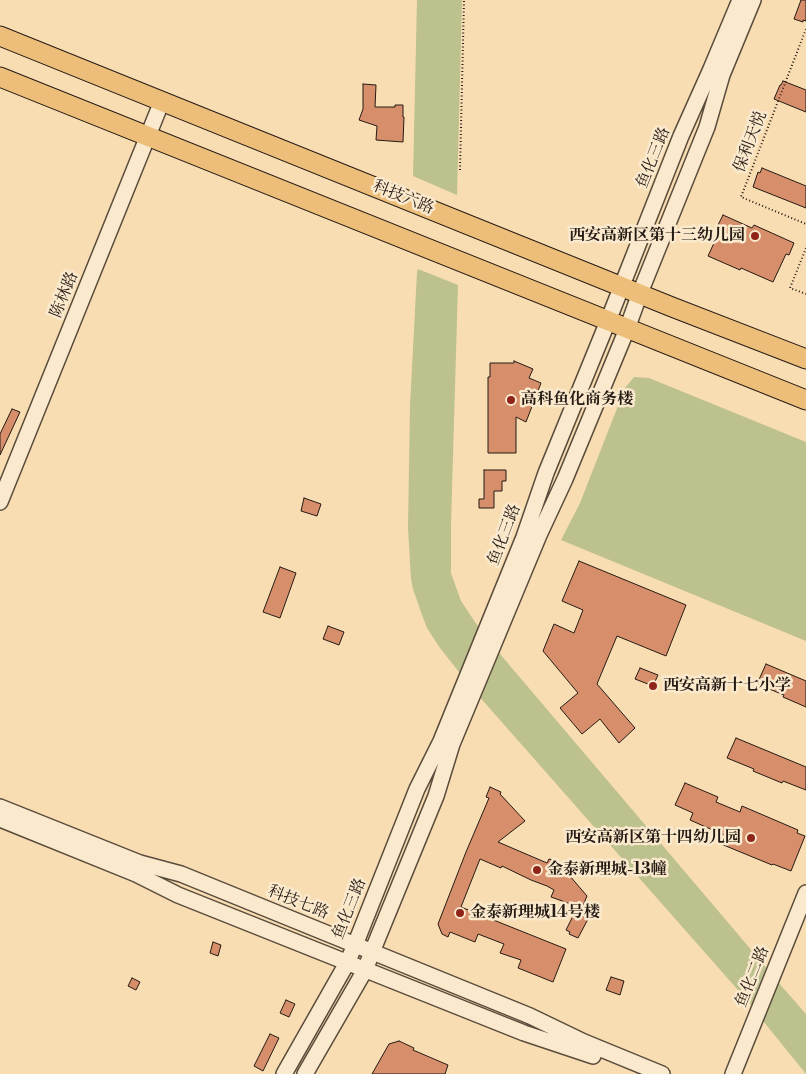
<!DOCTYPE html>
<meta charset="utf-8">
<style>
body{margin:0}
canvas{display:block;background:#f8ddb2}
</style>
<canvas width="806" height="1074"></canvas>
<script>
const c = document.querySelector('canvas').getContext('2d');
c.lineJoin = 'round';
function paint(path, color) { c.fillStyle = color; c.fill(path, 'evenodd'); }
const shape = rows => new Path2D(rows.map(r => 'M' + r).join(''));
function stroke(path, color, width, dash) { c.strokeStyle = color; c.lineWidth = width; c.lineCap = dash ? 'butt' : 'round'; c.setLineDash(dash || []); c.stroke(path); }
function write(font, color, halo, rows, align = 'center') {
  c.font = font + ' "Libre Bodoni","Noto Serif SC",serif'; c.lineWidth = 5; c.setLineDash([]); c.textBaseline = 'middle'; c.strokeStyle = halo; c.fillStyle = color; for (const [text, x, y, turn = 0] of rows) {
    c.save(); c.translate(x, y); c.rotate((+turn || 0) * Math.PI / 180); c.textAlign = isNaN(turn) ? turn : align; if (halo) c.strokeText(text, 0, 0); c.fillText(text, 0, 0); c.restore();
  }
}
paint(shape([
 [417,0,462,0,457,195,413,176],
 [418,269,458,285,451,524,451,573,461,601,481,631,463,677,440,648,427,628,422,615,413,589,411,579,408,528,410,406,417,272],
 [634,377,649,378,806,442,806,641,561,540,580,503,625,388],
 [489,641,770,972,752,1006,470,686],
 [777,981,806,1014,806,1074,759,1016]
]), '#bcc18d');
const building = shape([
 [801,0,806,0,806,21,803,20,803,22,794,19,801,0],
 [783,81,806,90,806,112,774,99,780,85,781,85,783,81],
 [363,84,376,85,375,107,395,107,395,105,403,105,403,117,404,117,403,142,376,140,377,126,359,120,363,109,363,84],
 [762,168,806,186,806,208,753,187,758,172,760,173,762,168],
 [723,215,752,228,754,225,794,243,789,255,786,254,773,282,741,268,740,270,708,256,720,230,716,229,723,215],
 [514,361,533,369,529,378,541,383,526,422,516,417,516,453,488,453,488,377,490,377,490,363,514,363,514,361],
 [12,409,20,412,0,455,0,434,12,409],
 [484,470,506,470,506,481,502,481,502,491,494,491,494,508,479,508,479,499,484,499,484,470],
 [304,498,321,504,317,516,301,511,304,498],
 [579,561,686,605,666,656,617,636,597,684,635,728,619,743,600,719,582,734,560,708,578,693,543,651,554,624,574,633,583,610,562,601,579,561],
 [280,567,296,573,280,618,263,612,280,567],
 [328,626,344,632,339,645,323,639,328,626],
 [766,664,806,681,806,707,783,697,784,695,757,684,766,664],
 [640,668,658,675,653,686,635,679,640,668],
 [736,738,806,767,806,790,783,781,782,783,753,771,754,769,727,758,736,738],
 [685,783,718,797,716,802,740,812,742,806,798,830,797,833,805,836,791,871,773,864,772,865,721,844,724,835,690,820,693,813,675,805,685,783],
 [490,787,501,792,500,794,525,821,498,842,547,863,549,859,557,861,587,896,582,908,551,897,554,890,547,886,531,880,502,866,501,868,480,859,461,907,566,949,553,982,518,968,521,960,500,953,504,944,478,934,475,942,450,932,448,937,442,934,438,924,466,852,489,798,486,797,490,787],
 [575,912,588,919,578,938,569,934,570,932,566,930,575,912],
 [213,942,221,945,218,956,210,953,213,942],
 [611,977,624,981,620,995,606,990,611,977],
 [132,978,140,982,136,990,128,986,132,978],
 [286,1000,295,1004,289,1017,280,1013,286,1000],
 [270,1034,279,1038,263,1071,254,1066,270,1034],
 [399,1041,414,1048,413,1050,448,1065,445,1074,372,1074,389,1044,399,1041]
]);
paint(building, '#d78e6b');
stroke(building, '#251b14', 1);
const minor = shape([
 [0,502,162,101],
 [0,807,140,863,181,874,530,1016,584,1042,662,1074],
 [0,819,136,874,178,895,524,1033,593,1056],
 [284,1074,347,963,355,945,417,789,441,741,524,537,546,473,608,321,681,136,711,69,740,0],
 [305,1074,365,970,372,952,436,796,452,744,539,535,565,479,627,329,640,293,707,127,722,75,753,0],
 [733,1074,806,893]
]);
const major = shape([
 [0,36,672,307,806,359],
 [0,77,806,400]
]);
stroke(minor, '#5a4c3c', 18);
stroke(major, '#251b14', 21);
stroke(shape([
 [806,29,741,197,806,224],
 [460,170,464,0],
 [806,248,790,288,806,294]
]), '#251b14', 2, [1, 2.5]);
stroke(minor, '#fae9cd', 15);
stroke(major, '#ecbe79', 19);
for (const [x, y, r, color] of [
 [755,236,5,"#8f2418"],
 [511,400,5,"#8f2418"],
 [653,686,5,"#8f2418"],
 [751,838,5,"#8f2418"],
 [537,870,5,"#8f2418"],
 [460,913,5,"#8f2418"]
]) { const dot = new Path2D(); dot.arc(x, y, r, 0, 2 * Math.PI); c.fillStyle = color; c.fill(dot); stroke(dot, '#fae9cd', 2); }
write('16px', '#251b14', '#fae9cd', [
 ["保利天悦",751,142,-69],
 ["鱼化三路",654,158,-68],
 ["科技六路",403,198,22],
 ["陈林路",65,295,-68],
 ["鱼化三路",505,535,-69],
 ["科技七路",298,903,22],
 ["鱼化三路",350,909,-68],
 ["鱼化二路",753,977,-68]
]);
write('bold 16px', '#251b14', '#fae9cd', [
 ["西安高新区第十三幼儿园",745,236,"right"],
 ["高科鱼化商务楼",521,400],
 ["西安高新十七小学",663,686],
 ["西安高新区第十四幼儿园",741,838,"right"],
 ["金泰新理城-13幢",547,870],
 ["金泰新理城14号楼",470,913]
], 'left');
</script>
